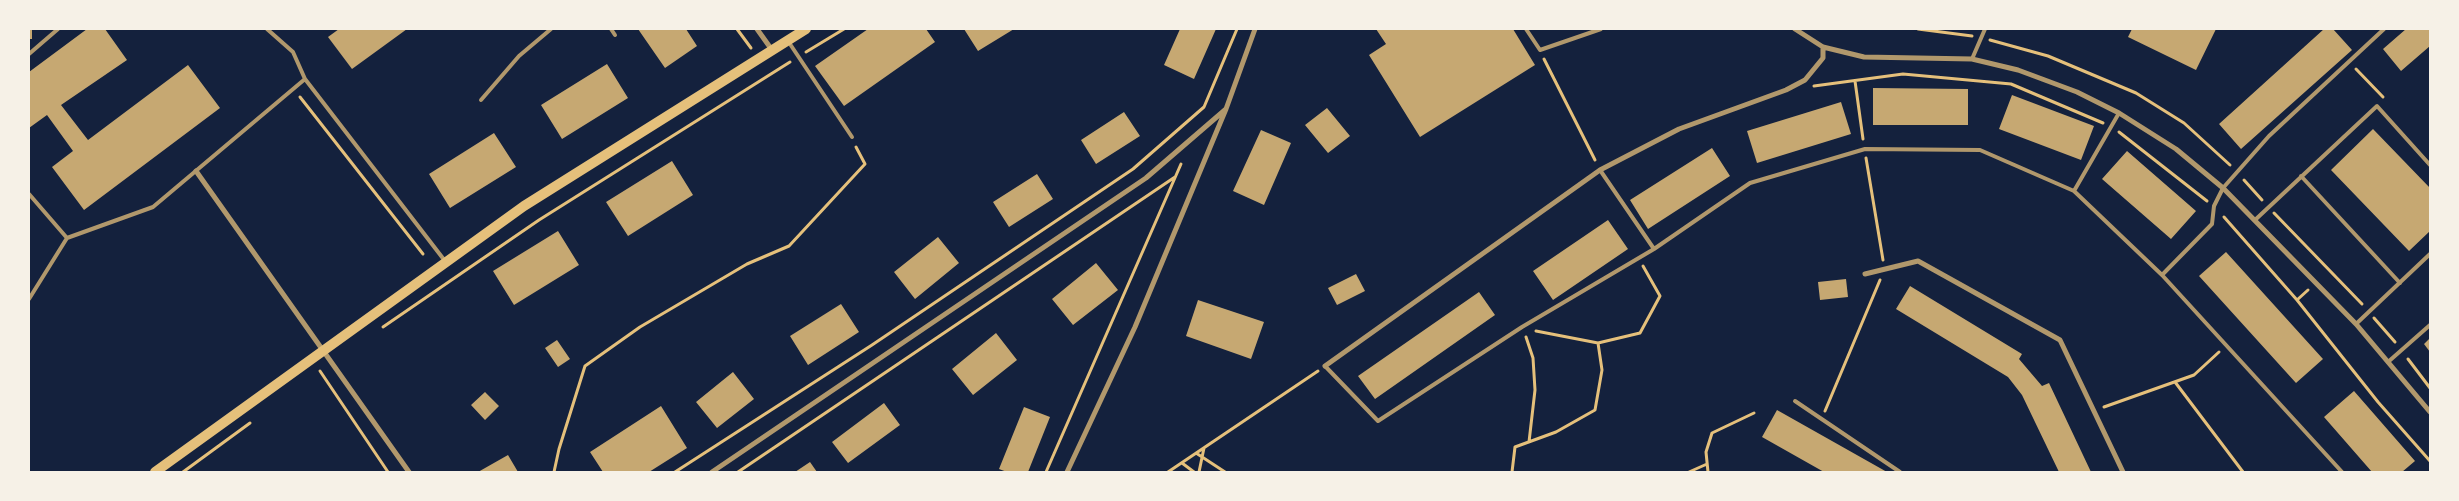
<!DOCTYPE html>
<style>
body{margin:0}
#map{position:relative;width:2459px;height:501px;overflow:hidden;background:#14213d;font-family:Montserrat,sans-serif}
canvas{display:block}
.frame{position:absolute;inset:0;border:30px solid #f6f1e7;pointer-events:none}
</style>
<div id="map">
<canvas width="2459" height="501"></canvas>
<div class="frame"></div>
</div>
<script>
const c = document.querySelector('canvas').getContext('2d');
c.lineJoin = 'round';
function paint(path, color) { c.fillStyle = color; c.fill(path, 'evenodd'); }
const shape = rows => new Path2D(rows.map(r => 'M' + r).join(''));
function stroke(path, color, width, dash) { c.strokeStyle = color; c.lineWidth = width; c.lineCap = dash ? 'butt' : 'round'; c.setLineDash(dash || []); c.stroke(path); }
paint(shape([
 [29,29,32,29,32,39,29,39],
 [87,29,105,29,127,60,61,105,88,140,188,65,220,108,84,210,52,167,73,151,47,115,29,128,29,72],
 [339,29,407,29,352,69,328,37],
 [638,29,686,29,697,46,665,68],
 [868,29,926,29,935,42,844,106,815,66],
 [964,29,1014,29,978,51],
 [1180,29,1216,29,1194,79,1164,65],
 [1376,29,1513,29,1535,65,1420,137,1369,55,1386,44],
 [2132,29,2216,29,2196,70,2128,37],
 [2324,29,2333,29,2352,50,2241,149,2219,124],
 [2406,29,2430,29,2430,46,2401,71,2383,49],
 [607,64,628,98,562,139,541,105],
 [1873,88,1968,89,1968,125,1873,125],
 [2012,95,2094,126,2081,160,1999,129],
 [1841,102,1851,134,1757,163,1747,131],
 [1327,108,1350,136,1328,153,1305,125],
 [1124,112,1140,136,1096,164,1081,140],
 [2373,129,2430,188,2430,231,2409,251,2331,170],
 [1261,130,1291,143,1264,205,1233,191],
 [494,133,516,167,450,208,429,174],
 [1712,148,1730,176,1648,229,1630,200],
 [2127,151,2196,211,2171,239,2102,179],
 [672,161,693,195,628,236,606,202],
 [1037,174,1053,199,1009,227,993,202],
 [1608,220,1628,249,1553,300,1533,271],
 [558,231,579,265,514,305,493,271],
 [938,237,959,263,915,299,894,272],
 [2226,252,2323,359,2296,383,2199,276],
 [1096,263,1118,290,1073,325,1052,299],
 [1356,274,1365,291,1337,305,1328,288],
 [1846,279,1848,297,1820,300,1818,282],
 [1910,286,2022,354,2019,359,2042,386,2049,383,2091,472,2059,472,2022,395,2008,377,1896,309],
 [1479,292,1495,315,1375,399,1358,376],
 [1198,300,1264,322,1251,359,1186,336],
 [841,304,859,332,808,365,790,336],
 [996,333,1017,360,973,395,952,369],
 [2430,338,2430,352,2424,344],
 [557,340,570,359,558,367,545,348],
 [733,372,754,399,717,428,696,402],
 [2354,391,2415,461,2402,472,2372,472,2324,417],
 [485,392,499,406,485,420,471,405],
 [884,403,900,425,848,463,832,442],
 [661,406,687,448,649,472,603,472,590,452],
 [1024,407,1050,417,1028,472,1007,472,999,469],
 [1777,410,1887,472,1824,472,1762,437],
 [508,455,518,472,478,472],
 [810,462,817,472,795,472]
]), '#c6a872');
stroke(shape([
 [737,29,751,48],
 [1918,29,1972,36],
 [1990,40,2048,56,2136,93,2184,123,2230,165],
 [806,52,844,29],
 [1544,59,1595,160],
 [2356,69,2383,97],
 [1855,81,1863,139],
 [1814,86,1903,74,2011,84,2103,123],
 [300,97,423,254],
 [1204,107,1237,29],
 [2119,132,2207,201],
 [1866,158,1883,260],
 [2244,180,2262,200],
 [2274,213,2362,304],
 [2224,217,2297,300,2378,402,2430,461],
 [2297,300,2308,290],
 [2374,318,2395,342],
 [383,327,539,220,790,62],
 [1536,331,1598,343],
 [1526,337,1533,358,1535,390,1529,442],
 [2408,359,2430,388],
 [320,371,388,472],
 [2175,382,2243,472],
 [2104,407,2194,375,2219,352],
 [1825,411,1880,280],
 [1196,453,1225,472],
 [1182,463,1194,472],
 [183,472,250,423],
 [554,472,559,449,585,366,640,327,747,264,789,246,865,164,856,147],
 [675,472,872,345,1133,169,1204,107],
 [738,472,1175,177],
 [1046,472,1181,164],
 [1168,472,1318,371],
 [1199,472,1204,448],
 [1512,472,1515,447,1556,432,1595,410,1602,370,1598,343,1640,333,1660,296,1643,266],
 [1689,472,1707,464],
 [1708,472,1706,452,1712,433,1754,413]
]), '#e5c07b', 3);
stroke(shape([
 [267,29,293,52,305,79],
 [611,29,615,35],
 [1526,29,1540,50,1601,29],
 [788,41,852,137],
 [29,54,58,29],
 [1972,59,1985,29],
 [481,100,519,56,551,29],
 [2119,113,2074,191,2162,275],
 [1600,170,1654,249],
 [2301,176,2400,283],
 [29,194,67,238,153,207,305,79,445,261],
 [2255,220,2377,106,2430,165],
 [29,299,67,238],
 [2356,324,2430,254],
 [2388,362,2430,325],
 [1325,366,1378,421,1522,327,1654,249,1750,183,1865,149,1980,150,2074,191],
 [1795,401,1900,472],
 [2342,472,2162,275,2212,224,2214,206,2223,188,2269,136,2384,29]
]), '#b1986c', 4);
stroke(shape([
 [757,29,772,50],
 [1795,29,1823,47,1864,57,1972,59,2018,70,2077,92,2119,113,2176,149,2223,188,2356,324,2430,412],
 [196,171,409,472],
 [1865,274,1918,261,2060,340,2123,472],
 [1325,366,1600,170,1679,129,1786,90,1805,80,1823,58,1823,47],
 [712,472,1146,178,1226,109],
 [1067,472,1135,327,1226,109,1255,29]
]), '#b1986c', 5);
stroke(shape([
 [155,472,524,206,806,29]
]), '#e5c07b', 10);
</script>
